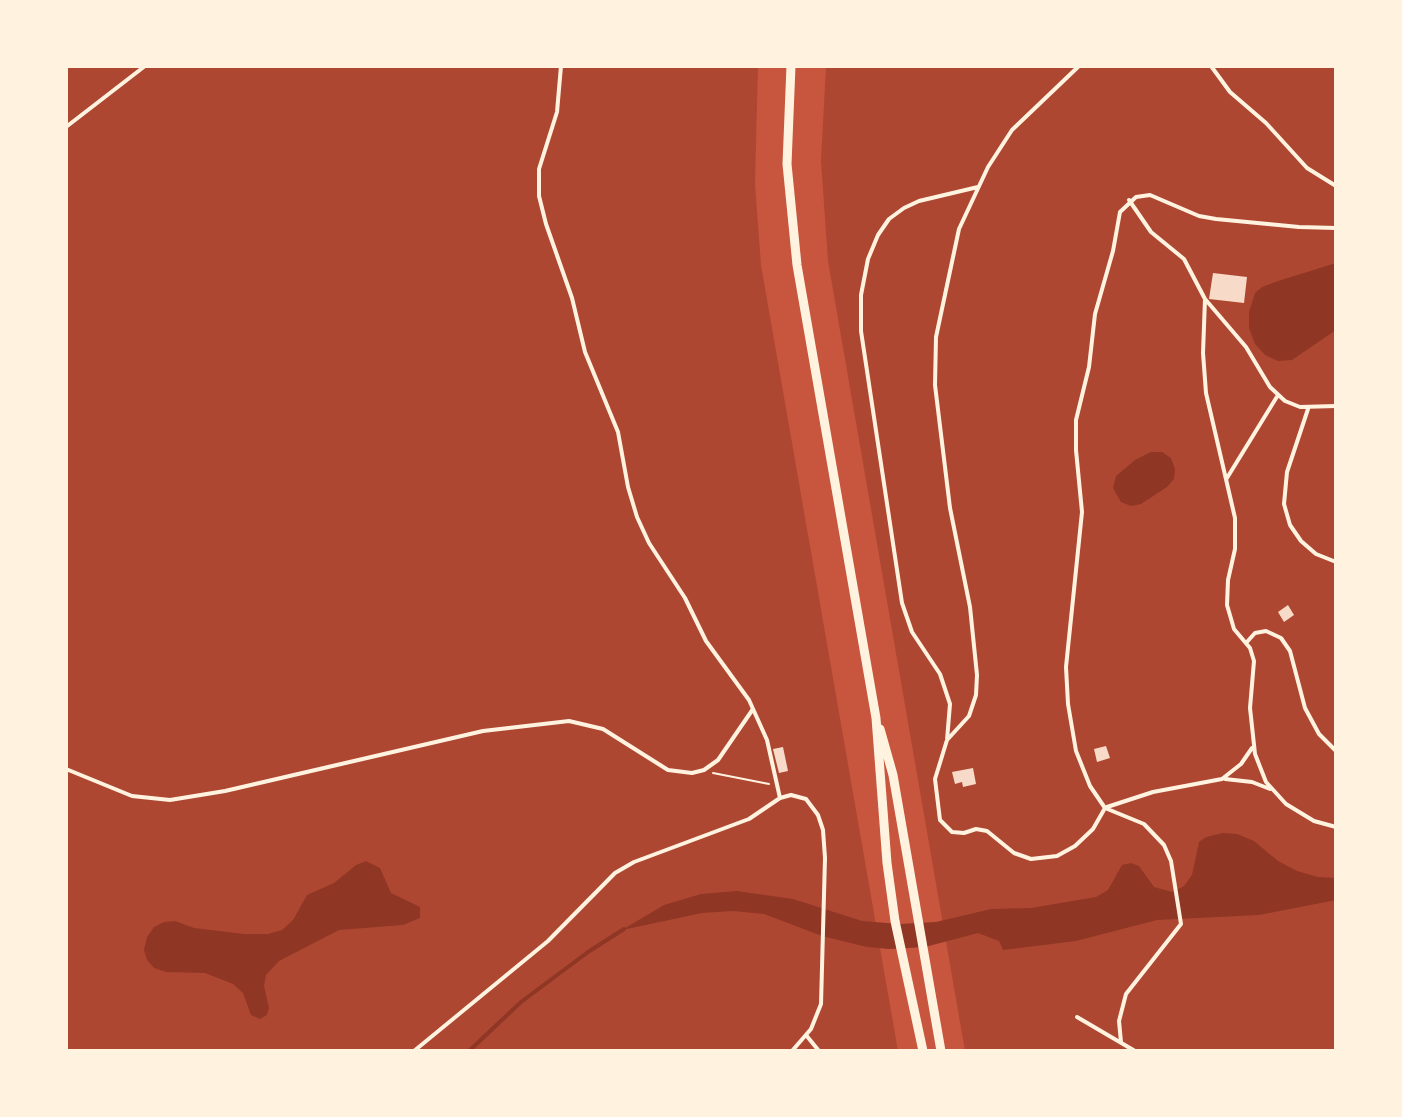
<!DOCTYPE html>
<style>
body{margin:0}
#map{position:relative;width:1402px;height:1117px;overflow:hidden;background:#c8553d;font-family:"Playfair Display",serif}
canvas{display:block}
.frame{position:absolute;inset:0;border:68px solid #fff3e0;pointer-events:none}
</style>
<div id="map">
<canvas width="1402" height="1117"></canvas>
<div class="frame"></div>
</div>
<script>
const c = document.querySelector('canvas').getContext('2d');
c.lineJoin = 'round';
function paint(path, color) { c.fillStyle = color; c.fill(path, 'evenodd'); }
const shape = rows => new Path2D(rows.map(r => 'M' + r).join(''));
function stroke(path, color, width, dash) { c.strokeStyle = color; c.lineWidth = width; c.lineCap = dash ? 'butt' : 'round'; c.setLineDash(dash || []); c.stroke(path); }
paint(shape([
 [66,66,758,66,755,184,761,265,898,1051,66,1051],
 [826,66,1336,66,1336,1051,965,1051,828,261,821,161]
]), '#ae4732');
paint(shape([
 [1336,263,1336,330,1292,360,1278,361,1265,355,1255,344,1249,328,1249,312,1255,293,1262,287,1278,281],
 [1151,452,1162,452,1171,458,1175,469,1174,479,1167,487,1141,504,1131,506,1121,502,1113,488,1116,476,1135,460],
 [1223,833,1237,834,1254,841,1278,861,1297,871,1318,877,1336,878,1336,900,1259,915,1157,920,1076,941,1003,950,999,941,978,933,925,947,889,949,867,947,822,936,764,914,733,911,702,913,622,930,664,905,701,894,737,891,793,899,862,921,899,924,936,922,991,909,1031,908,1096,897,1108,890,1122,865,1131,863,1139,866,1154,887,1172,892,1184,886,1192,875,1199,842,1206,837],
 [366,861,380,868,391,893,420,907,420,918,403,925,339,930,279,961,266,975,264,986,269,1008,267,1015,260,1019,251,1015,243,993,233,984,205,973,166,972,154,968,147,960,144,950,147,937,154,927,164,922,175,921,194,928,244,934,268,934,282,930,293,920,307,895,334,883,356,865]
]), '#8f3625');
stroke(shape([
 [469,1051,521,1002,588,952,624,929]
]), '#8f3625', 4);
paint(shape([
 [1213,273,1247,277,1244,303,1209,299],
 [1288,605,1294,615,1284,622,1278,612],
 [1106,746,1110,758,1097,762,1094,749],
 [783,747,788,771,779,773,773,749],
 [973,768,976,784,963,787,962,782,955,784,952,772]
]), '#f7dbc8');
stroke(shape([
 [713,773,769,784]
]), '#fff3e0', 2);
stroke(shape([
 [561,66,557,112,539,169,539,196,546,224,572,298,585,352,618,432,628,487,637,517,649,543,685,598,706,641,749,700,767,740,780,798],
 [1211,66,1230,92,1266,123,1307,168,1336,186],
 [66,127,145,66],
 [978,187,919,201,904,208,889,219,878,235,868,259,861,295,861,331,902,603,912,632,940,674,950,704,947,740,935,779,940,820,952,832,964,833,976,829,987,831,1014,853,1031,859,1057,856,1075,846,1093,829,1105,808,1090,786,1076,751,1068,704,1066,667,1082,512,1076,450,1076,420,1089,367,1095,314,1113,251,1120,212,1136,197,1150,195,1199,216,1216,219,1299,227,1336,228],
 [1129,200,1151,232,1184,259,1205,299,1246,347,1270,387,1285,401,1300,407,1336,406],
 [1205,299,1203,353,1206,393,1235,518,1235,549,1228,580,1227,605,1234,629,1250,648,1254,661,1250,708,1255,754,1266,782,1286,804,1314,821,1336,827],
 [1308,409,1287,472,1284,504,1290,525,1301,541,1316,554,1336,562],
 [1227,478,1278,395],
 [1246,643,1255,633,1266,631,1281,638,1290,651,1305,708,1319,734,1336,751],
 [947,740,969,716,976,695,977,675,970,607,950,508,935,385,936,337,959,229,988,167,1012,130,1079,66],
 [66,769,132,796,170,800,225,791,483,731,569,721,603,729,668,770,692,773,704,770,718,760,753,709],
 [1225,779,1252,782,1270,789],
 [1107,807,1153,792,1222,779,1241,764,1252,748],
 [1105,808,1144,824,1164,845,1171,861,1181,924,1126,994,1119,1021,1121,1042],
 [1077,1017,1135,1051],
 [806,1035,819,1051],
 [414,1051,548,941,615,873,634,862,749,819,780,798,791,795,806,799,818,815,823,830,825,858,821,1004,811,1029,792,1051]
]), '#fff3e0', 4);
stroke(shape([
 [791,66,787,164,797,265,876,718,887,863,895,921,923,1051],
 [880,729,893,775,941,1051]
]), '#fff3e0', 9);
</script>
